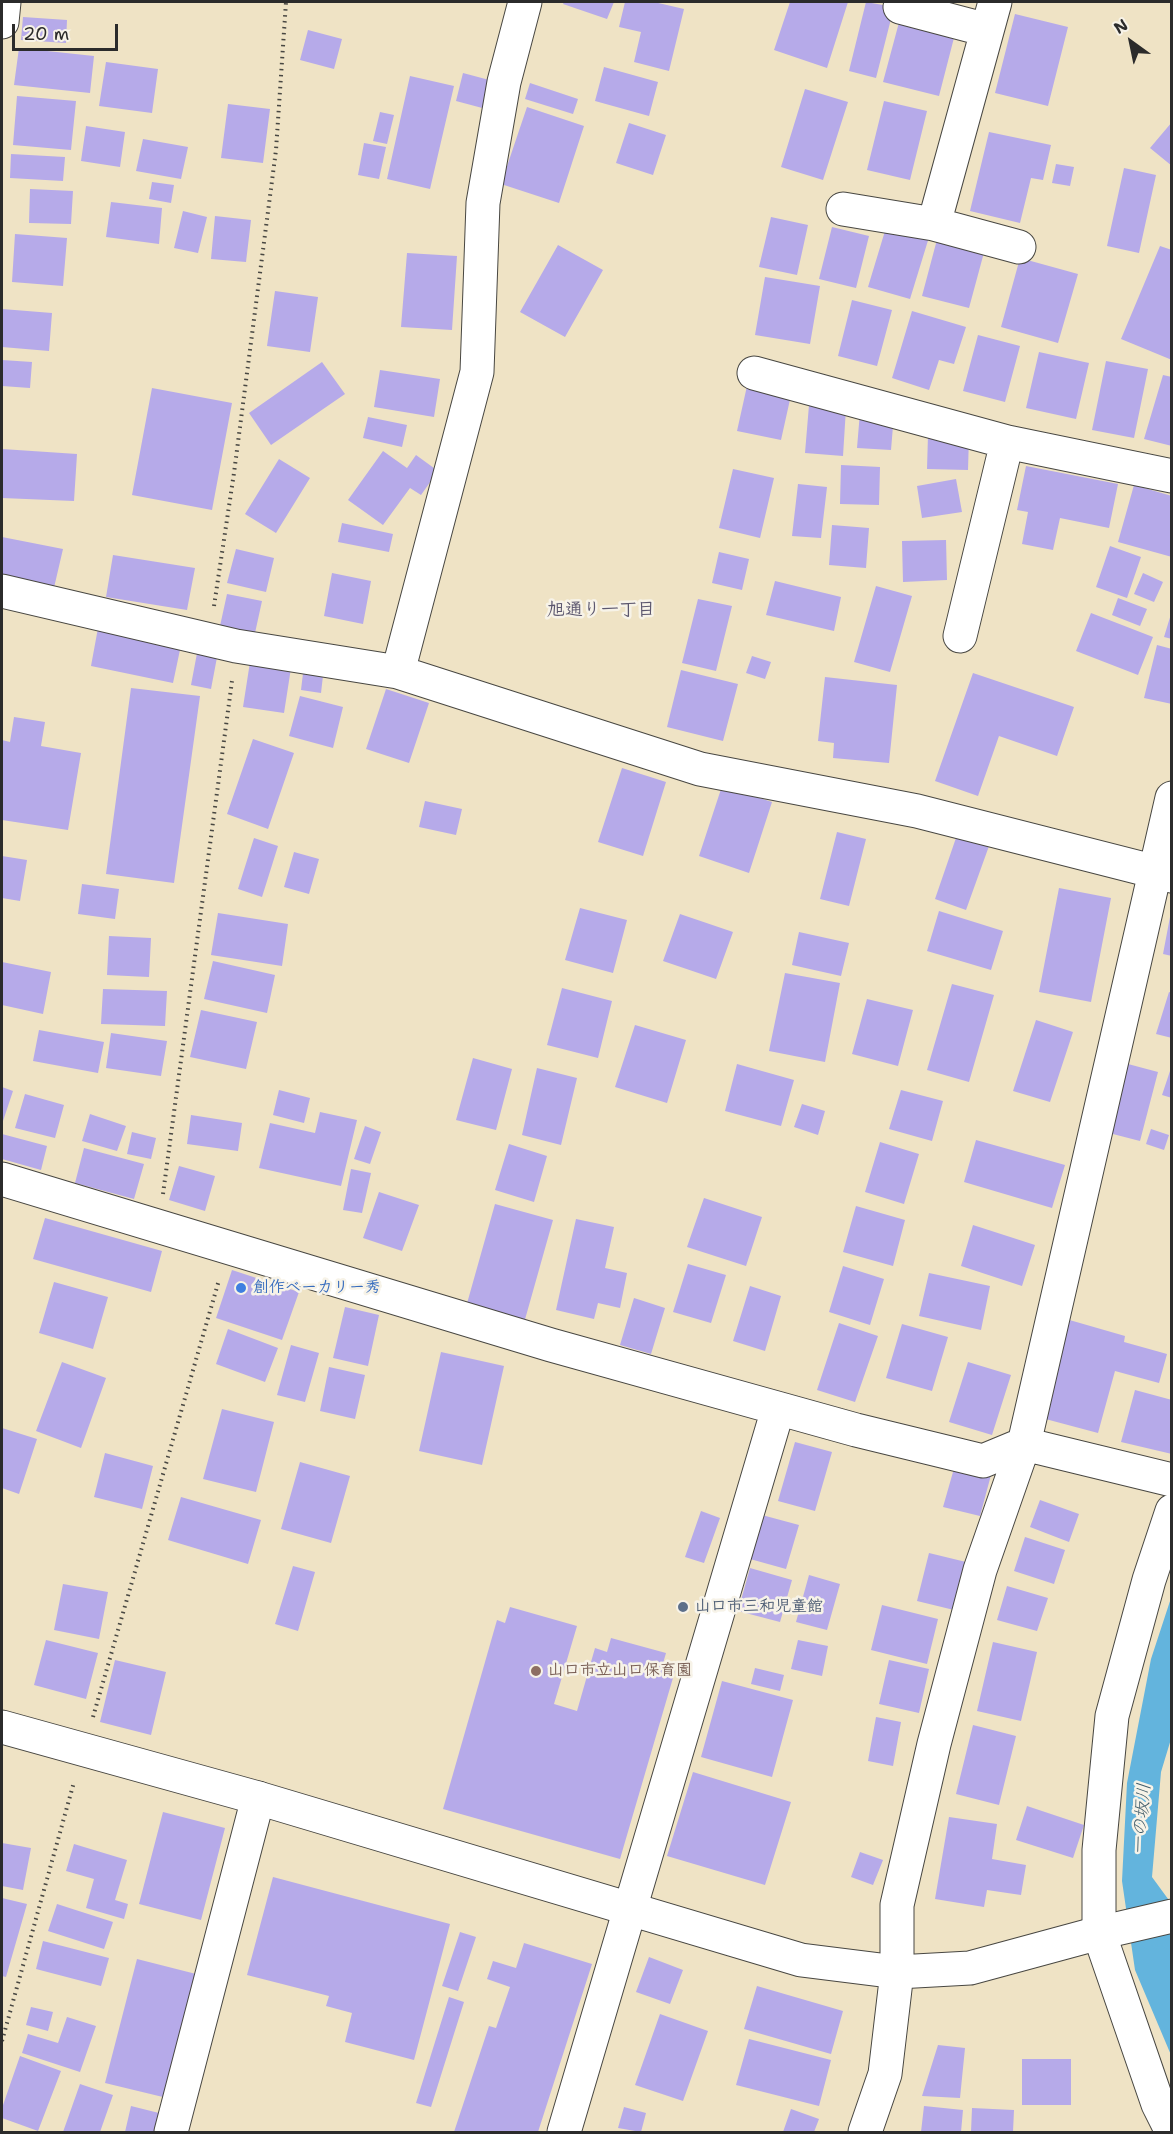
<!DOCTYPE html>
<meta charset="utf-8">
<style>
body{margin:0}
#map{position:relative;width:1173px;height:2134px;overflow:hidden;background:#efe3c5;font-family:"Shantell Sans",sans-serif}
canvas{display:block}
.frame{position:absolute;inset:0;border:3px solid #2b2b2b;pointer-events:none}
.north{position:absolute;left:1101px;top:12px;width:60px;height:60px;-webkit-text-stroke:4px #f7f3e8;paint-order:stroke;rotate:327deg;font-size:16px;font-weight:700;line-height:24px;text-align:center;color:#2b2b2b}
.north::after{content:'';display:block;margin:auto;width:21px;height:27px;background:#2b2b2b;clip-path:polygon(50% 0,100% 100%,50% 72%,0 100%)}
.scale{position:absolute;left:12px;top:24px;width:106px;height:27px;box-sizing:border-box;border:3px solid #2b2b2b;border-top:0;padding-left:8px;font-size:18px;line-height:21px;white-space:nowrap;color:#2b2b2b;-webkit-text-stroke:4px #f7f3e8;paint-order:stroke}
</style>
<div id="map">
<canvas width="1173" height="2134"></canvas>
<div class="frame"></div>
<div class="north">N</div>
<div class="scale">20 m</div>
</div>
<script>
const c = document.querySelector('canvas').getContext('2d');
c.lineJoin = 'round';
function paint(path, color) { c.fillStyle = color; c.fill(path, 'evenodd'); }
const shape = rows => new Path2D(rows.map(r => 'M' + r).join(''));
function stroke(path, color, width, dash) { c.strokeStyle = color; c.lineWidth = width; c.lineCap = dash ? 'butt' : 'round'; c.setLineDash(dash || []); c.stroke(path); }
function write(font, color, halo, rows, align = 'center') {
  c.font = font + ' "Shantell Sans","Klee One",sans-serif'; c.lineWidth = 5; c.setLineDash([]); c.textBaseline = 'middle'; c.strokeStyle = halo; c.fillStyle = color; for (const [text, x, y, turn = 0] of rows) {
    c.save(); c.translate(x, y); c.rotate((+turn || 0) * Math.PI / 180); c.textAlign = isNaN(turn) ? turn : align; if (halo) c.strokeText(text, 0, 0); c.fillText(text, 0, 0); c.restore();
  }
}
paint(shape([
 [1171,1598,1171,1739,1161,1772,1152,1877,1171,1903,1171,2055,1135,1970,1122,1881,1127,1783,1151,1659]
]), '#63b4dd');
paint(shape([
 [564,2,614,2,607,19,563,4],
 [625,2,654,2,684,9,669,71,634,62,641,32,619,27],
 [790,2,848,2,827,68,774,50],
 [866,2,894,7,876,78,849,71],
 [1015,14,1068,27,1048,106,995,93],
 [901,15,956,30,939,96,883,82],
 [23,17,67,20,66,43,21,40],
 [308,30,342,39,334,69,300,60],
 [19,48,94,56,90,93,14,85],
 [106,62,158,69,152,113,99,106],
 [604,67,658,82,649,116,595,101],
 [463,73,493,81,486,109,456,101],
 [410,76,454,86,430,189,387,179],
 [530,83,578,99,573,114,525,99],
 [805,89,848,102,823,180,781,167],
 [17,96,76,101,71,150,13,145],
 [884,101,927,111,910,180,867,170],
 [228,104,270,109,263,163,221,158],
 [527,107,584,126,559,203,501,184],
 [380,112,394,115,387,144,373,141],
 [1172,122,1172,166,1150,148],
 [629,123,666,135,653,175,616,163],
 [86,126,125,132,120,167,81,161],
 [989,132,1051,145,1043,180,1031,178,1020,223,970,211],
 [143,139,188,147,181,179,136,171],
 [364,143,386,147,379,179,358,175],
 [11,154,65,157,63,181,10,178],
 [1056,164,1074,167,1070,186,1052,183],
 [1124,168,1156,175,1139,253,1107,246],
 [152,182,174,185,171,203,149,199],
 [30,189,73,191,71,224,29,223],
 [111,202,162,208,159,244,106,237],
 [183,211,207,217,198,253,174,248],
 [215,216,251,220,246,262,211,259],
 [771,217,808,225,797,275,759,267],
 [888,221,930,234,910,299,868,287],
 [832,227,869,236,856,288,819,279],
 [939,232,986,245,969,308,922,296],
 [15,234,67,238,63,286,12,282],
 [558,245,603,270,565,337,520,312],
 [1160,246,1172,250,1172,360,1121,339],
 [407,253,457,256,452,330,401,327],
 [1020,258,1078,274,1058,343,1001,327],
 [765,277,820,286,810,344,755,335],
 [275,291,318,297,310,352,267,346],
 [852,300,892,310,877,366,838,356],
 [2,309,52,313,49,351,2,347],
 [912,311,966,327,954,364,939,360,929,390,892,378],
 [978,335,1020,346,1005,402,963,391],
 [1039,352,1089,363,1076,419,1026,408],
 [2,360,32,362,30,388,2,386],
 [1106,361,1148,369,1134,438,1092,430],
 [322,362,345,394,271,445,249,413],
 [380,370,440,379,434,417,374,407],
 [1163,375,1172,377,1172,446,1144,439],
 [747,386,791,395,781,440,737,431],
 [152,388,232,403,212,510,132,495],
 [809,405,846,408,843,456,805,453],
 [860,412,894,414,891,450,857,448],
 [368,417,407,425,402,447,363,438],
 [928,435,969,436,968,470,927,469],
 [2,449,77,454,74,501,2,498],
 [383,451,407,468,416,455,438,471,421,495,410,488,383,525,348,500],
 [279,459,310,478,276,533,245,514],
 [841,465,880,467,879,505,840,504],
 [1026,466,1118,484,1109,528,1060,518,1053,550,1022,544,1028,512,1017,510],
 [733,469,774,478,760,538,719,528],
 [956,479,962,512,922,518,917,486],
 [798,484,827,487,821,538,792,536],
 [1134,485,1172,496,1172,557,1118,542],
 [342,523,393,534,389,552,338,542],
 [832,525,869,528,866,568,829,565],
 [2,537,63,549,53,592,2,582],
 [946,540,947,580,903,582,902,541],
 [1110,546,1141,557,1127,598,1096,587],
 [236,549,274,558,266,592,227,583],
 [719,552,749,559,742,590,712,583],
 [113,555,195,568,187,610,106,597],
 [332,573,371,581,363,624,324,616],
 [1143,573,1163,582,1154,602,1134,594],
 [775,581,841,597,834,631,766,615],
 [876,586,912,596,890,672,854,662],
 [227,594,262,601,255,633,220,626],
 [1118,598,1147,609,1140,626,1112,615],
 [698,599,732,606,716,671,682,663],
 [1091,613,1153,637,1138,675,1076,651],
 [1171,614,1172,614,1172,639,1164,637],
 [98,628,181,645,173,683,91,666],
 [1157,645,1172,649,1172,704,1144,698],
 [198,648,218,652,211,689,191,685],
 [752,656,771,662,765,679,746,673],
 [250,662,291,668,284,713,243,707],
 [304,665,324,667,321,693,301,690],
 [681,670,738,684,723,741,667,727],
 [973,673,1074,707,1057,756,999,736,978,796,935,781],
 [825,677,897,685,889,763,833,758,834,743,818,741],
 [131,688,200,696,174,883,106,874],
 [386,689,429,703,409,763,366,749],
 [300,696,343,707,333,748,289,736],
 [14,717,45,722,41,746,81,753,68,830,2,820,2,740,10,742],
 [253,739,294,753,268,829,227,814],
 [622,768,666,782,643,856,598,842],
 [722,786,772,802,749,873,699,856],
 [425,801,462,809,456,835,419,827],
 [837,832,866,839,849,906,820,899],
 [957,835,989,846,966,910,935,899],
 [254,838,278,846,262,897,238,889],
 [294,852,319,859,309,894,284,887],
 [2,856,27,860,20,901,2,898],
 [82,884,119,889,115,919,78,914],
 [1059,888,1111,898,1091,1002,1039,992],
 [580,908,627,920,613,973,565,960],
 [939,911,1003,931,991,970,927,951],
 [218,913,288,924,282,966,211,955],
 [680,914,733,932,716,979,663,961],
 [1170,917,1172,917,1172,956,1163,954],
 [799,932,849,943,841,976,792,965],
 [109,936,151,938,149,977,107,975],
 [213,961,275,975,267,1013,204,999],
 [2,962,51,972,43,1014,2,1005],
 [785,973,840,983,825,1062,769,1051],
 [952,984,994,995,969,1082,927,1070],
 [562,988,612,1001,598,1058,547,1045],
 [103,989,167,991,165,1026,101,1024],
 [1169,992,1172,993,1172,1038,1156,1034],
 [867,999,913,1010,898,1066,852,1054],
 [201,1010,257,1022,246,1069,190,1057],
 [1036,1020,1073,1032,1050,1102,1013,1091],
 [635,1025,686,1040,667,1103,615,1087],
 [39,1030,104,1042,98,1073,33,1061],
 [111,1033,167,1041,161,1076,106,1068],
 [473,1058,512,1069,496,1130,456,1120],
 [737,1064,794,1080,781,1126,725,1111],
 [1128,1064,1158,1072,1140,1141,1109,1133],
 [537,1068,577,1078,561,1145,522,1135],
 [1171,1068,1172,1068,1172,1098,1162,1095],
 [2,1087,13,1091,2,1124],
 [279,1090,310,1098,304,1123,273,1115],
 [901,1090,943,1101,932,1141,889,1129],
 [25,1094,64,1105,55,1138,15,1128],
 [802,1104,825,1111,818,1135,794,1127],
 [320,1112,357,1120,341,1186,259,1168,270,1123,315,1133],
 [90,1114,126,1126,117,1151,82,1141],
 [191,1115,242,1123,238,1151,187,1144],
 [365,1126,381,1132,370,1164,354,1159],
 [1151,1129,1169,1135,1164,1150,1146,1144],
 [132,1132,156,1138,151,1159,127,1154],
 [2,1134,47,1146,41,1170,2,1159],
 [976,1140,1065,1165,1052,1208,964,1182],
 [880,1142,919,1154,904,1204,865,1192],
 [509,1144,547,1156,534,1202,495,1190],
 [84,1148,144,1164,134,1199,75,1183],
 [179,1166,215,1176,205,1211,169,1200],
 [351,1169,371,1173,362,1213,343,1210],
 [379,1192,419,1205,402,1251,363,1238],
 [704,1198,762,1217,746,1266,687,1247],
 [495,1204,553,1220,524,1323,466,1307],
 [856,1206,905,1220,893,1266,843,1252],
 [45,1218,162,1251,151,1292,33,1259],
 [576,1219,614,1227,605,1268,627,1273,620,1308,598,1303,594,1319,556,1310],
 [973,1225,1035,1245,1022,1286,961,1266],
 [688,1264,726,1275,711,1323,673,1312],
 [843,1266,884,1279,870,1325,829,1312],
 [232,1270,299,1292,282,1340,216,1318],
 [929,1273,990,1286,981,1330,919,1316],
 [54,1282,108,1297,93,1349,39,1333],
 [750,1286,781,1296,765,1351,733,1341],
 [634,1298,665,1308,651,1354,620,1345],
 [345,1307,379,1315,368,1366,333,1358],
 [1066,1319,1125,1336,1124,1342,1167,1354,1159,1383,1115,1371,1098,1433,1038,1417],
 [839,1323,878,1336,855,1402,817,1390],
 [902,1324,948,1337,932,1391,886,1378],
 [228,1329,278,1348,265,1382,216,1364],
 [291,1345,319,1353,305,1402,277,1395],
 [441,1352,504,1366,482,1465,419,1451],
 [62,1362,106,1378,81,1448,36,1431],
 [968,1362,1011,1375,992,1435,949,1422],
 [329,1367,365,1375,355,1419,320,1411],
 [1135,1390,1172,1400,1172,1454,1121,1442],
 [222,1409,274,1422,256,1492,203,1479],
 [2,1428,37,1439,19,1494,2,1488],
 [795,1442,832,1452,815,1511,778,1501],
 [105,1453,153,1466,142,1509,94,1497],
 [300,1462,350,1476,331,1543,281,1529],
 [955,1465,991,1475,980,1516,943,1507],
 [181,1497,261,1520,248,1564,168,1540],
 [1040,1500,1079,1514,1069,1542,1030,1527],
 [701,1511,720,1518,704,1563,685,1557],
 [762,1515,799,1525,786,1569,750,1559],
 [1025,1537,1065,1550,1054,1584,1014,1571],
 [929,1553,966,1562,954,1610,917,1601],
 [293,1566,315,1572,298,1631,275,1624],
 [750,1568,792,1580,780,1622,738,1611],
 [809,1575,840,1584,827,1630,796,1622],
 [63,1584,108,1592,99,1639,54,1630],
 [1007,1586,1048,1598,1037,1631,997,1620],
 [882,1605,938,1619,927,1664,871,1650],
 [510,1607,577,1626,554,1704,577,1711,595,1648,607,1652,611,1638,666,1653,662,1667,675,1671,620,1859,443,1809,497,1620,505,1623],
 [46,1640,98,1653,86,1699,34,1685],
 [798,1640,828,1646,822,1676,791,1669],
 [993,1642,1037,1652,1021,1721,977,1711],
 [115,1660,166,1672,151,1735,100,1722],
 [889,1660,929,1669,919,1713,879,1704],
 [755,1668,784,1675,780,1691,751,1684],
 [722,1681,793,1700,772,1777,701,1757],
 [876,1717,901,1722,893,1766,868,1761],
 [973,1725,1016,1736,999,1805,956,1794],
 [693,1772,791,1802,765,1885,667,1856],
 [1027,1806,1084,1825,1073,1858,1016,1840],
 [163,1812,225,1828,201,1920,139,1904],
 [949,1817,997,1824,992,1859,1026,1865,1021,1895,987,1890,984,1907,935,1899],
 [2,1843,31,1848,23,1890,2,1886],
 [74,1844,127,1860,115,1900,128,1904,124,1919,86,1908,94,1879,66,1871],
 [860,1852,883,1860,873,1885,851,1877],
 [273,1877,450,1924,414,2060,345,2042,352,2013,326,2006,329,1996,247,1975],
 [2,1898,27,1904,6,1977,2,1976],
 [57,1904,113,1922,104,1949,48,1931],
 [460,1932,476,1937,458,1991,442,1986],
 [43,1941,109,1958,101,1986,36,1969],
 [524,1943,592,1964,538,2132,454,2132,489,2026,496,2028,510,1987,487,1979,493,1961,516,1968],
 [649,1957,683,1970,670,2004,636,1992],
 [137,1959,200,1975,167,2098,105,2083],
 [757,1986,843,2011,831,2054,744,2029],
 [449,1997,464,2002,431,2107,416,2103],
 [31,2007,53,2012,48,2031,26,2025],
 [660,2014,708,2031,683,2101,635,2085],
 [67,2017,96,2026,80,2072,22,2053,28,2034,58,2043],
 [749,2039,831,2060,819,2106,736,2085],
 [938,2045,965,2048,960,2098,922,2096],
 [20,2056,61,2071,38,2131,2,2118,2,2108],
 [1022,2059,1071,2059,1071,2105,1022,2105],
 [80,2084,113,2095,100,2132,63,2132],
 [131,2106,159,2113,155,2132,125,2132],
 [924,2106,963,2110,961,2132,921,2132],
 [624,2107,646,2113,641,2132,618,2128],
 [972,2108,1014,2110,1013,2132,971,2132],
 [791,2109,819,2119,814,2132,783,2132]
]), '#b6aae9');
const minor = shape([
 [900,7,987,30],
 [2,22,4,2],
 [843,209,934,224,1019,247],
 [934,224,995,2],
 [754,373,1007,442,1172,476],
 [2,591,236,646,398,672,700,769,917,811,1172,876],
 [960,636,1007,442],
 [398,672,477,372,483,203,504,82,525,2],
 [2,1179,551,1345,856,1430,983,1461,1024,1444,1172,1480],
 [1172,1511,1149,1580,1112,1716,1099,1850,1099,1933,1158,2104,1172,2132],
 [897,1972,897,1905,934,1744,980,1570,1024,1444,1172,798],
 [171,2132,258,1798],
 [564,2132,778,1409]
]);
const tertiary = shape([
 [2,1727,258,1798,801,1960,897,1972,970,1968,1099,1933,1172,1916],
 [865,2132,885,2074,897,1972]
]);
stroke(minor, '#484742', 35);
stroke(tertiary, '#484742', 35);
stroke(shape([
 [214,606,234,473,276,150,286,2],
 [163,1194,232,681],
 [93,1717,219,1280],
 [2,2041,74,1782]
]), '#484742', 4, [1.5, 4.5]);
stroke(minor, '#fff', 33);
stroke(tertiary, '#fff', 33);
for (const [x, y, r, color] of [
 [241,1288,6,"#3f7fe0"],
 [683,1607,6,"#5c6f8a"],
 [536,1671,6,"#8d6e63"]
]) { const dot = new Path2D(); dot.arc(x, y, r, 0, 2 * Math.PI); c.fillStyle = color; c.fill(dot); stroke(dot, '#f7f3e8', 2); }
write('bold 16px', '#366cbe', '#f7f3e8', [
 ["創作ベーカリー秀",253,1288]
], 'left');
write('bold 16px', '#4e5e75', '#f7f3e8', [
 ["山口市三和児童館",695,1607]
], 'left');
write('bold 16px', '#785e54', '#f7f3e8', [
 ["山口市立山口保育園",548,1671]
], 'left');
write('bold 18px', '#5c576e', '#f7f3e8', [
 ["旭通り一丁目",601,610]
]);
write('italic 18px', '#3f5b69', '#f7f3e8', [
 ["一の坂川",1142,1819,-85]
]);
</script>
